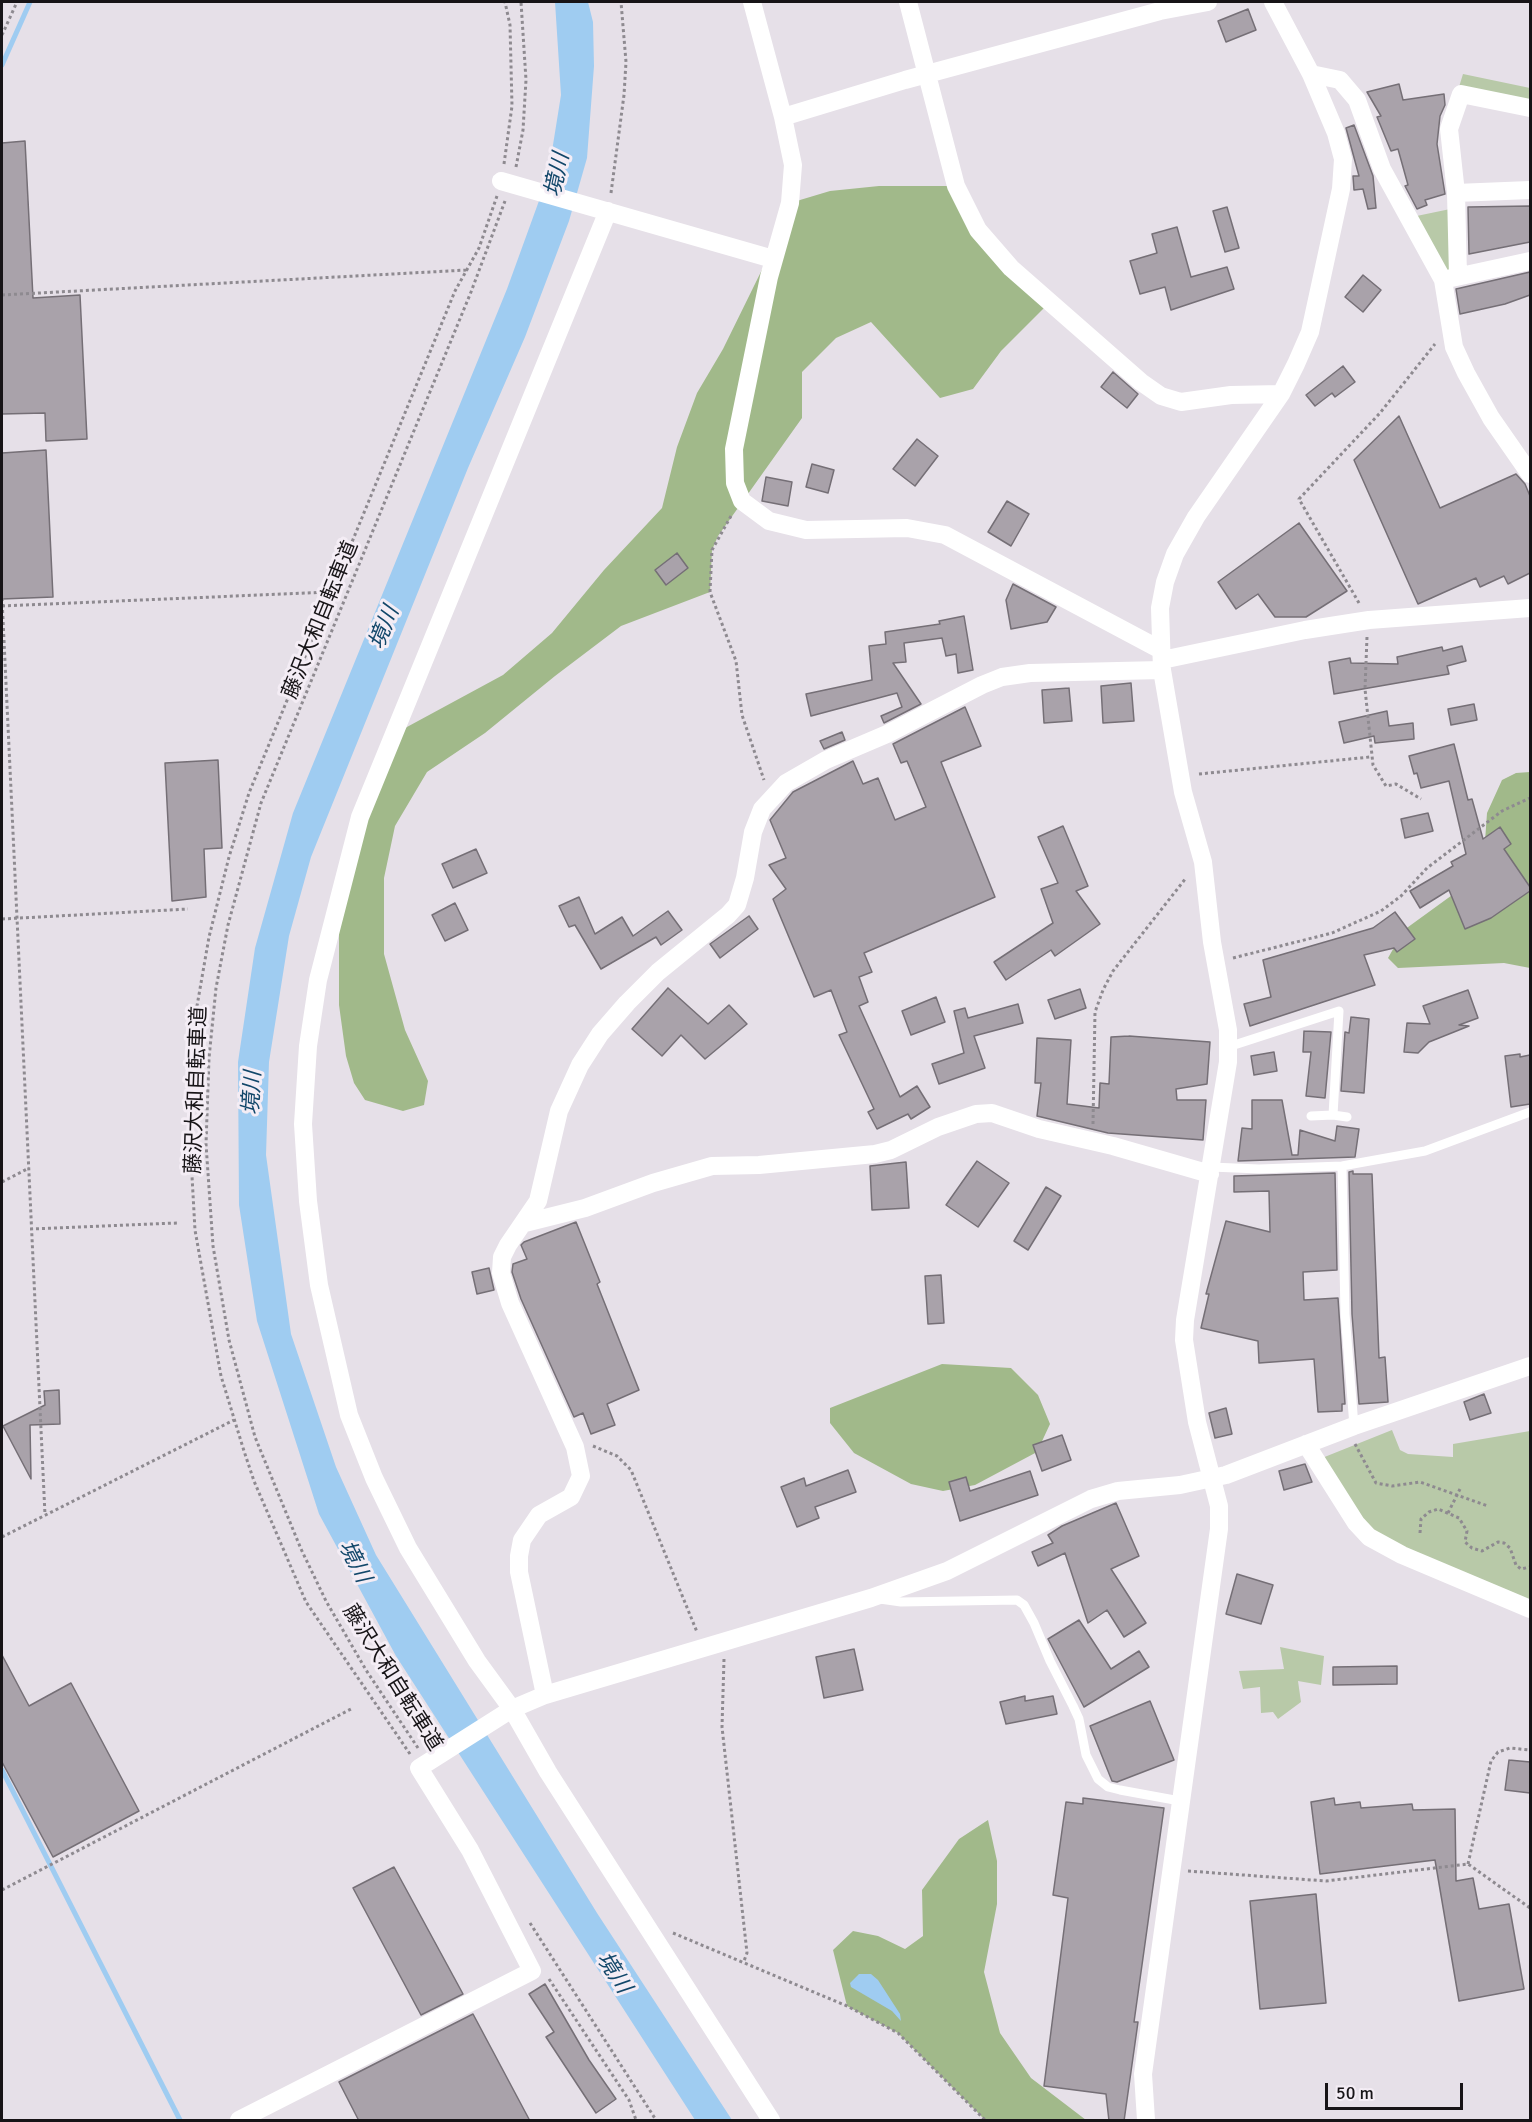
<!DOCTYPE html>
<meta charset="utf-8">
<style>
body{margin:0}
#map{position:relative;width:1532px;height:2122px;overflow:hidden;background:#e6e0e8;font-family:Signika,sans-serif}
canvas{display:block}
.frame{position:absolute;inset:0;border:3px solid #171417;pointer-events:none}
.scale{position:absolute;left:1325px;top:2083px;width:138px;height:27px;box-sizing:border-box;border:3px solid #171417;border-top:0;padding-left:8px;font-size:18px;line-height:21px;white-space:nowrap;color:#171417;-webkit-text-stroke:4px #f4edf5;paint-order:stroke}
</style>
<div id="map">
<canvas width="1532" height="2122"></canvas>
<div class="frame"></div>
<div class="scale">50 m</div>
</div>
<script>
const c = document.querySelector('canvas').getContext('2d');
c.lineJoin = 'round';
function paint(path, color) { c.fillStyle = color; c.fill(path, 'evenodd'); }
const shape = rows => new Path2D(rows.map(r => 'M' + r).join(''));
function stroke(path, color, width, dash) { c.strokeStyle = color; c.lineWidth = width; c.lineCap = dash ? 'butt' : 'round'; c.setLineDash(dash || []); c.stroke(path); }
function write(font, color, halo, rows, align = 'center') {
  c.font = font + ' Signika,"Noto Sans JP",sans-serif'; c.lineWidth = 6; c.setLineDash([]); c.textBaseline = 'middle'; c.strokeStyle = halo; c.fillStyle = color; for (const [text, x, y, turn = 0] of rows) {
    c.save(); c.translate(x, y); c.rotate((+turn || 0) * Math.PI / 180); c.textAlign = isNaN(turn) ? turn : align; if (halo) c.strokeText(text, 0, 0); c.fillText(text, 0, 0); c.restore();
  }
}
paint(shape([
 [1463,74,1530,88,1530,106,1459,87],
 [1455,208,1458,276,1443,280,1407,218],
 [1392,1430,1400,1450,1408,1454,1453,1457,1453,1444,1530,1431,1530,1600,1380,1544,1317,1460],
 [1280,1647,1324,1656,1321,1685,1298,1681,1301,1702,1278,1719,1273,1712,1261,1713,1260,1687,1243,1689,1239,1671,1284,1669]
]), '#b8c9a8');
paint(shape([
 [879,186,956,186,978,230,1049,303,1001,351,973,389,940,398,871,322,836,338,802,372,802,418,718,536,712,550,710,592,621,626,555,676,485,733,427,772,395,826,384,878,384,954,405,1030,428,1081,424,1105,403,1111,365,1100,354,1083,346,1056,339,1005,339,890,394,734,503,675,552,633,604,570,662,508,677,447,697,393,723,349,782,229,790,203,830,191],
 [1530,772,1530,968,1504,963,1398,968,1388,958,1404,930,1477,877,1484,856,1487,813,1502,780,1516,773],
 [942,1364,1011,1368,1038,1395,1050,1424,1037,1452,975,1485,943,1491,911,1484,854,1453,830,1423,830,1408],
 [988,1820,997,1861,997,1904,984,1972,1000,2033,1031,2078,1086,2120,985,2120,898,2033,847,2006,833,1950,853,1931,878,1936,905,1949,923,1936,922,1890,959,1839]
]), '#a1b98a');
paint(shape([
 [555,2,588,2,593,22,594,66,587,158,569,221,525,337,468,468,311,857,289,936,269,1062,266,1155,291,1334,336,1467,376,1555,597,1913,732,2120,695,2120,396,1656,319,1514,257,1321,239,1205,238,1062,255,948,293,813,507,289,548,176,561,95],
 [859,1974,871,1974,878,1980,900,2014,901,2021,892,2011,851,1987,850,1983]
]), '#9fccf1');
stroke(shape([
 [2,65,30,2],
 [2,1770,180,2120]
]), '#9fccf1', 5);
const building = shape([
 [1248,9,1256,30,1226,42,1218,21,1248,9],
 [1399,84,1403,100,1444,94,1445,105,1440,116,1437,144,1445,194,1425,200,1427,205,1417,209,1405,186,1408,185,1398,149,1391,151,1377,117,1381,116,1367,92,1399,84],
 [1354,125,1373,176,1376,208,1368,209,1363,189,1354,190,1353,176,1359,176,1346,128,1354,125],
 [25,141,33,298,80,295,87,439,46,441,45,413,2,414,2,143,25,141],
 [1530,206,1530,242,1469,254,1468,207,1530,206],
 [1227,207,1239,248,1225,252,1213,211,1227,207],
 [1177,227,1191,277,1227,267,1234,289,1171,310,1165,287,1140,294,1130,261,1157,253,1152,234,1177,227],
 [1530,272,1530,295,1505,304,1460,314,1456,289,1530,272],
 [1363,275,1381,290,1363,312,1345,297,1363,275],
 [1343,366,1355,382,1335,397,1332,393,1315,406,1306,395,1343,366],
 [1113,372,1138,394,1127,408,1101,387,1113,372],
 [1399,416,1440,508,1516,474,1525,484,1530,496,1530,573,1508,584,1504,576,1480,587,1476,578,1418,604,1354,460,1399,416],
 [917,439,938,456,915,486,893,469,917,439],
 [46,450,53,597,2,599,2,453,46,450],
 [812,464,834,470,828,493,806,487,812,464],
 [766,477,792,482,788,506,762,501,766,477],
 [1007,501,1029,514,1011,546,988,532,1007,501],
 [1299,523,1347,591,1306,617,1275,617,1258,594,1236,609,1218,582,1299,523],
 [677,553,688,568,666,585,655,570,677,553],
 [1013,584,1056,607,1047,622,1011,629,1006,600,1013,584],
 [964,616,973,670,958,673,956,654,946,656,942,638,904,643,906,662,893,663,921,704,884,723,881,716,902,707,897,693,811,716,806,694,872,680,869,646,886,644,885,632,940,624,939,621,964,616],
 [1462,646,1466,661,1447,666,1449,674,1334,694,1329,662,1350,658,1351,663,1398,664,1397,657,1442,647,1443,651,1462,646],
 [1131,683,1134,721,1103,723,1101,686,1131,683],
 [1069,688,1072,721,1044,723,1042,690,1069,688],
 [1474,704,1477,720,1451,725,1448,709,1474,704],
 [965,707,981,746,941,762,995,897,864,953,872,972,859,977,868,1002,859,1006,900,1097,917,1086,930,1107,911,1119,908,1114,877,1129,868,1112,874,1109,839,1035,847,1032,831,990,814,997,773,899,786,889,769,865,786,858,770,820,793,792,853,761,863,784,878,778,895,820,926,807,907,761,901,763,893,744,965,707],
 [1387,711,1389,726,1413,723,1414,739,1375,743,1374,736,1344,743,1339,722,1387,711],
 [842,732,845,740,824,749,820,741,842,732],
 [1454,744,1468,800,1472,799,1483,839,1500,827,1511,844,1504,849,1530,887,1530,891,1491,918,1465,929,1449,890,1420,908,1410,891,1453,866,1451,862,1466,854,1449,781,1421,788,1417,773,1414,774,1409,756,1454,744],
 [218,760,222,848,204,849,206,897,172,901,165,763,218,760],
 [1428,813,1433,831,1405,838,1401,819,1428,813],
 [1063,826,1088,886,1076,891,1100,924,1055,956,1051,950,1006,980,994,962,1053,923,1041,889,1058,883,1038,837,1063,826],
 [476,849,487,873,453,888,442,864,476,849],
 [579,897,595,934,622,917,633,936,668,911,682,930,661,945,656,937,601,969,575,925,569,927,559,906,579,897],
 [455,903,468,930,445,941,432,915,455,903],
 [1395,912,1415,939,1397,952,1394,948,1364,955,1375,985,1250,1026,1244,1004,1271,997,1263,960,1373,928,1395,912],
 [749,916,758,929,720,958,710,944,749,916],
 [668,988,708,1024,729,1005,747,1024,705,1059,681,1035,662,1056,632,1029,668,988],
 [1080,989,1086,1008,1055,1019,1048,1000,1080,989],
 [1468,990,1478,1018,1459,1025,1469,1026,1429,1042,1418,1053,1404,1052,1407,1023,1430,1024,1423,1006,1468,990],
 [936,997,945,1022,911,1035,902,1011,936,997],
 [1018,1004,1023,1023,974,1036,985,1068,939,1084,932,1064,964,1053,954,1011,965,1008,968,1018,1018,1004],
 [1351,1017,1369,1019,1364,1093,1341,1091,1345,1032,1349,1033,1351,1017],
 [1304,1031,1331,1032,1325,1098,1306,1096,1311,1052,1303,1052,1304,1031],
 [1129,1036,1210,1042,1207,1084,1176,1089,1177,1100,1206,1100,1203,1140,1108,1133,1037,1116,1041,1083,1035,1083,1037,1038,1071,1040,1067,1104,1099,1108,1100,1083,1109,1084,1111,1037,1129,1036],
 [1274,1052,1277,1071,1254,1075,1251,1056,1274,1052],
 [1520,1054,1520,1057,1530,1055,1530,1104,1511,1107,1505,1056,1520,1054],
 [1252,1100,1282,1100,1292,1155,1298,1155,1300,1130,1335,1141,1337,1126,1359,1129,1355,1157,1238,1161,1242,1128,1252,1129,1252,1100],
 [977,1161,1009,1183,978,1227,946,1205,977,1161],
 [906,1162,909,1208,872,1210,870,1166,906,1162],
 [1353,1171,1353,1174,1372,1174,1379,1358,1385,1357,1388,1402,1359,1404,1352,1314,1349,1172,1353,1171],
 [1335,1173,1337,1270,1303,1272,1304,1300,1338,1298,1345,1404,1342,1404,1342,1411,1318,1412,1314,1359,1259,1363,1258,1341,1201,1328,1209,1294,1206,1294,1226,1221,1270,1232,1269,1191,1234,1192,1234,1176,1335,1173],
 [1046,1187,1061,1196,1028,1250,1014,1241,1046,1187],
 [576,1222,600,1282,597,1284,639,1390,607,1404,615,1425,591,1434,583,1413,574,1417,521,1299,512,1272,513,1264,527,1259,521,1245,524,1242,576,1222],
 [489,1268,494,1290,477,1294,472,1272,489,1268],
 [941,1275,944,1323,928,1324,925,1276,941,1275],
 [59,1390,60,1424,30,1425,31,1479,3,1426,45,1405,44,1391,59,1390],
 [1484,1394,1491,1413,1470,1420,1464,1402,1484,1394],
 [1226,1408,1232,1434,1215,1438,1209,1413,1226,1408],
 [1062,1435,1071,1460,1042,1471,1033,1445,1062,1435],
 [1305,1464,1312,1482,1284,1490,1279,1471,1305,1464],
 [848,1470,856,1492,815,1507,819,1518,797,1527,781,1487,804,1478,806,1486,848,1470],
 [1030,1471,1038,1495,960,1521,949,1482,966,1477,970,1491,1030,1471],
 [1116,1503,1139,1556,1111,1569,1146,1623,1124,1637,1107,1610,1088,1623,1065,1553,1038,1566,1032,1552,1053,1543,1048,1535,1062,1526,1116,1503],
 [1237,1574,1273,1585,1261,1624,1226,1614,1237,1574],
 [1079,1620,1111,1669,1139,1651,1149,1667,1084,1707,1048,1639,1079,1620],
 [854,1649,863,1690,824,1698,816,1657,854,1649],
 [2,1655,29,1706,71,1683,139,1811,53,1857,2,1762,2,1655],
 [1397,1666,1397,1684,1333,1685,1333,1667,1397,1666],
 [1025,1696,1025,1701,1053,1696,1057,1714,1006,1724,1000,1702,1025,1696],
 [1150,1701,1174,1760,1117,1782,1112,1781,1090,1726,1150,1701],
 [1509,1760,1530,1762,1530,1793,1505,1790,1509,1760],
 [1083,1798,1164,1808,1134,2022,1138,2022,1124,2121,1109,2121,1106,2094,1044,2086,1068,1898,1053,1895,1066,1802,1083,1804,1083,1798],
 [1334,1798,1335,1805,1360,1802,1361,1808,1412,1804,1413,1810,1455,1809,1456,1881,1473,1878,1479,1909,1509,1904,1524,1989,1459,2001,1435,1860,1320,1874,1311,1802,1334,1798],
 [394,1867,463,1994,421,2015,353,1888,394,1867],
 [1316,1894,1326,2003,1260,2009,1250,1901,1316,1894],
 [545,1984,589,2060,616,2099,596,2113,546,2037,554,2032,529,1994,545,1984],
 [473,2014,530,2121,359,2121,339,2082,473,2014]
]);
paint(building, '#a9a2aa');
stroke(building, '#756f76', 1.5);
stroke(shape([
 [2,35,17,2],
 [504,164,512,106,510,25,505,2],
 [516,167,523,130,526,80,521,2],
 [611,193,624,95,626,62,621,2],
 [2,295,467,270],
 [731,516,712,550,710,592,736,661,742,715,764,780],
 [2,598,45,1515],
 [1359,603,1299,499,1380,413,1435,344],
 [2,606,329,592],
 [1367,637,1365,689,1373,765,1386,786,1396,784,1421,799],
 [1199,774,1370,757],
 [2,919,188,909],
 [1233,958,1332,933,1381,911,1401,896,1427,868,1502,811,1530,798],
 [1093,1124,1095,1012,1103,990,1113,971,1186,878],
 [2,1182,29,1168],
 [30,1229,177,1223],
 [1355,1444,1376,1483,1392,1486,1420,1482,1488,1506],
 [593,1446,617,1456,631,1470,697,1632],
 [1448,1513,1460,1489],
 [1420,1533,1421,1519,1429,1512,1438,1509,1459,1518,1467,1531,1465,1542,1472,1548,1482,1551,1498,1542,1504,1543,1510,1548,1516,1565,1521,1569,1530,1567],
 [2,1537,234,1420],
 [724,1659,722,1727,747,1953,744,1961],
 [418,1748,366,1670,326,1601,301,1549,255,1437,229,1340,213,1246,206,1144,209,1058,216,988,228,925,261,803,471,292,505,201],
 [410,1754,306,1602,254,1481,244,1451,221,1376,195,1230,191,1158,192,1081,197,1006,209,937,229,857,249,793,455,291,479,248,497,196],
 [1468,1864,1491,1761,1498,1752,1510,1748,1530,1750],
 [1188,1871,1326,1881,1468,1864,1530,1908],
 [2,1890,351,1709],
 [530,1923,656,2120],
 [673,1933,847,2006,898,2033,985,2120],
 [549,1979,629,2100,636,2120]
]), '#8e8a90', 3, [3, 3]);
stroke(shape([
 [1228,1047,1339,1011,1333,1115,1311,1116],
 [1333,1115,1347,1117],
 [1342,1166,1345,1314,1354,1426],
 [1211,1167,1259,1169,1342,1166,1425,1151,1530,1112],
 [880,1599,901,1602,1017,1600,1024,1605,1034,1623,1050,1661,1073,1706,1079,1719,1086,1755,1098,1779,1108,1787,1120,1790,1180,1801]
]), '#fff', 9);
stroke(shape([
 [752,2,783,117,793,165,790,203,769,277,734,449,735,483,742,501,769,521,806,530,907,528,945,535,1161,650],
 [908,2,956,186,978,230,1011,268,1141,382,1161,396,1181,402,1231,395,1281,394],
 [1311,74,1340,80,1357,100,1382,169,1443,280,1454,347,1466,373,1491,418,1530,474],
 [783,117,905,80,1160,11,1208,2],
 [501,181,773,259],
 [1456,193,1530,190],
 [608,211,360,817,318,980,308,1046,303,1124,308,1201,319,1285,349,1415,374,1478,408,1548,477,1661,512,1709,548,1772,771,2120],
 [1458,276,1456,193,1449,129,1461,94,1530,108],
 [1447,279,1530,261],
 [1162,660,1305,630,1369,620,1530,608],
 [525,1223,585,1208,653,1183,712,1166,759,1165,875,1154,891,1150,938,1127,976,1114,992,1113,1039,1129,1113,1146,1210,1174],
 [1306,1444,1356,1523,1369,1537,1402,1555,1530,1609],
 [545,1695,519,1572,519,1556,522,1540,539,1515,571,1497,581,1476,575,1447,510,1303,501,1273,502,1257,508,1245,538,1201,559,1111,580,1065,600,1034,627,1003,658,972,728,915,737,905,745,878,753,832,762,809,786,783,826,760,887,734,982,685,1002,677,1030,673,1162,670],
 [239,2120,532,1971,470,1850,419,1768,512,1709,545,1695,871,1598,947,1571,1091,1499,1118,1491,1180,1485,1226,1475,1354,1426,1530,1366],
 [1146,2120,1143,2074,1219,1529,1219,1506,1197,1422,1184,1340,1185,1320,1228,1062,1228,1030,1212,942,1203,862,1183,792,1162,670,1160,608,1165,582,1175,554,1196,517,1281,394,1296,364,1310,332,1341,189,1343,159,1336,133,1311,74,1273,2]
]), '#fff', 18);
write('21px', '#171417', '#f4edf5', [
 ["藤沢大和自転車道",321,620,-68],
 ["藤沢大和自転車道",197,1090,-88],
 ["藤沢大和自転車道",392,1678,58]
]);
write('italic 22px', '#12476a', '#f4edf5', [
 ["境川",558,175,-78],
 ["境川",385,628,-68],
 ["境川",253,1093,-87],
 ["境川",354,1562,63],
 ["境川",613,1973,57]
]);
</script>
